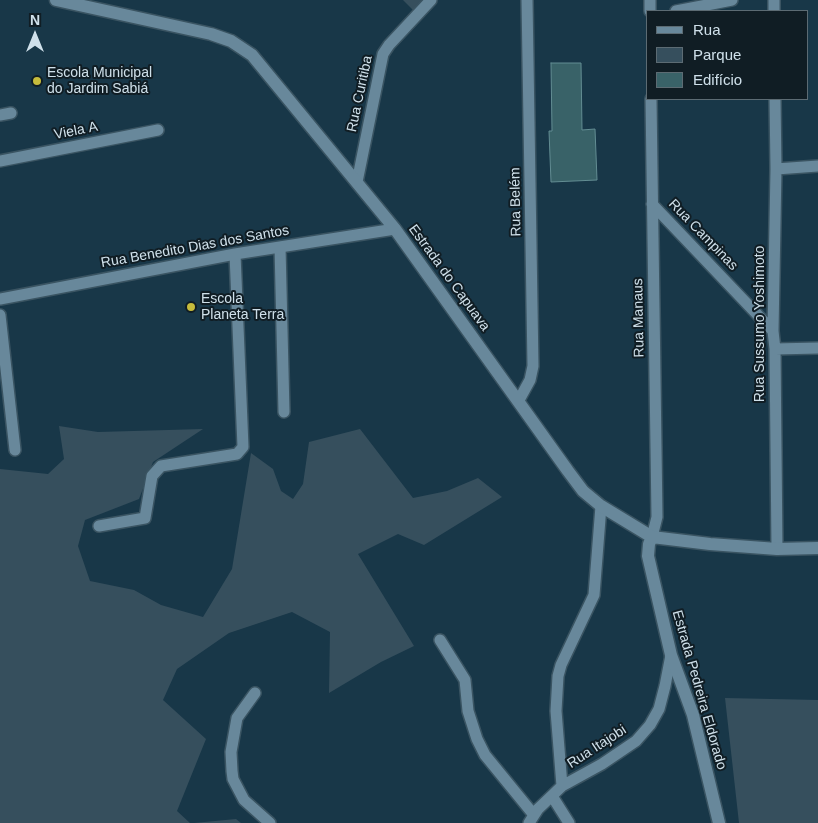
<!DOCTYPE html>
<meta charset="utf-8">
<style>
body{margin:0}
#map{position:relative;width:818px;height:823px;overflow:hidden;background:#183748;font-family:Helvetica,sans-serif}
canvas{display:block}
.legend{position:absolute;left:646px;top:10px;width:162px;height:90px;box-sizing:border-box;background:#101d24;border:1px solid #5c6b73;margin:0;padding:6px 9px;list-style:none;font-size:15px;color:#cfe0ea}
.legend li{display:flex;align-items:center;gap:10px;height:25px}
.legend b{width:25px;border:1px solid #5c6b73}
.north{position:absolute;left:10px;top:10px;width:50px;height:50px;-webkit-text-stroke:4px #101d24;paint-order:stroke;rotate:0deg;font-size:14px;font-weight:700;line-height:20px;text-align:center;color:#cfe0ea}
.north::after{content:'';display:block;margin:auto;width:18px;height:22px;background:#cfe0ea;clip-path:polygon(50% 0,100% 100%,50% 72%,0 100%)}
</style>
<div id="map">
<canvas width="818" height="823"></canvas>
<ul class="legend">
<li><b style="height:6px;background:#68889b"></b>Rua</li>
<li><b style="height:14px;background:#364f5d"></b>Parque</li>
<li><b style="height:14px;background:#396268"></b>Edifício</li>
</ul>
<div class="north">N</div>
</div>
<script>
const c = document.querySelector('canvas').getContext('2d');
c.lineJoin = 'round';
function paint(path, color) { c.fillStyle = color; c.fill(path, 'evenodd'); }
const shape = rows => new Path2D(rows.map(r => 'M' + r).join(''));
function stroke(path, color, width, dash) { c.strokeStyle = color; c.lineWidth = width; c.lineCap = dash ? 'butt' : 'round'; c.setLineDash(dash || []); c.stroke(path); }
function write(font, color, halo, rows, align = 'center') {
  c.font = font + ' Helvetica,sans-serif'; c.lineWidth = 4; c.setLineDash([]); c.textBaseline = 'middle'; c.strokeStyle = halo; c.fillStyle = color; for (const [text, x, y, turn = 0] of rows) {
    c.save(); c.translate(x, y); c.rotate((+turn || 0) * Math.PI / 180); c.textAlign = isNaN(turn) ? turn : align; if (halo) c.strokeText(text, 0, 0); c.fillText(text, 0, 0); c.restore();
  }
}
paint(shape([
 [403,0,425,0,415,12],
 [59,426,98,432,203,429,153,462,139,499,85,520,78,546,90,581,134,590,161,605,203,617,232,569,251,453,273,469,281,491,293,499,303,484,309,442,360,429,413,498,447,491,478,478,502,497,424,545,398,534,358,554,414,646,381,662,329,693,330,632,292,612,229,633,177,669,163,700,206,739,177,811,190,823,0,823,0,469,48,474,64,459],
 [725,698,818,700,818,823,739,823],
 [236,819,241,823,194,823]
]), '#364f5d');
const building = shape([
 [551,63,581,63,582,130,595,129,597,180,551,182,549,131,552,131,551,63]
]);
paint(building, '#396268');
stroke(building, '#638d93', 1);
const street = shape([
 [650,0,650,11],
 [774,0,774,11],
 [676,11,732,0],
 [651,99,657,517,652,537],
 [775,99,776,169,773,331,775,349,777,549],
 [0,115,11,113],
 [0,161,158,130],
 [776,169,818,166],
 [357,182,383,54,389,45,431,0],
 [652,204,773,331],
 [280,247,284,412],
 [0,299,235,254,395,229],
 [0,315,15,450],
 [775,349,818,348],
 [519,400,530,380,533,366,527,0],
 [99,526,145,518,152,476,161,466,237,454,243,447,235,254],
 [440,640,465,680,468,711,477,739,485,755,534,815],
 [255,693,237,718,231,752,232,771,233,779,244,800,270,823],
 [562,786,556,711,558,676,561,665,594,595,601,506],
 [552,796,569,823],
 [529,823,538,809,562,786,602,764,636,741,650,725,659,709,665,686,671,655]
]);
const secondary = shape([
 [56,0,211,34,231,41,252,55,395,229,568,471,583,491,601,506,652,537,710,544,777,549,818,548],
 [652,537,649,544,648,556,671,655,693,715,719,823]
]);
stroke(street, '#3a5462', 14);
stroke(secondary, '#3a5462', 15);
stroke(street, '#68889b', 11);
stroke(secondary, '#68889b', 12);
for (const [x, y, r, color] of [
 [37,81,5,"#c6bc3c"],
 [191,307,5,"#c6bc3c"]
]) { const dot = new Path2D(); dot.arc(x, y, r, 0, 2 * Math.PI); c.fillStyle = color; c.fill(dot); stroke(dot, '#101d24', 2); }
write('14px', '#cfe0ea', '#101d24', [
 ["Escola Municipal",47,73],
 ["do Jardim Sabiá",47,89],
 ["Escola",201,299],
 ["Planeta Terra",201,315]
], 'left');
write('14px', '#cfe0ea', '#101d24', [
 ["Rua Curitiba",360,94,-78],
 ["Viela A",76,131,-11],
 ["Rua Belém",516,202,-91],
 ["Rua Campinas",703,235,46],
 ["Rua Benedito Dias dos Santos",195,247,-10],
 ["Estrada do Capuava",449,278,54],
 ["Rua Manaus",639,318,-91],
 ["Rua Sussumo Yoshimoto",760,324,-90],
 ["Estrada Pedreira Eldorado",699,690,74],
 ["Rua Itajobi",597,747,-33]
]);
</script>
